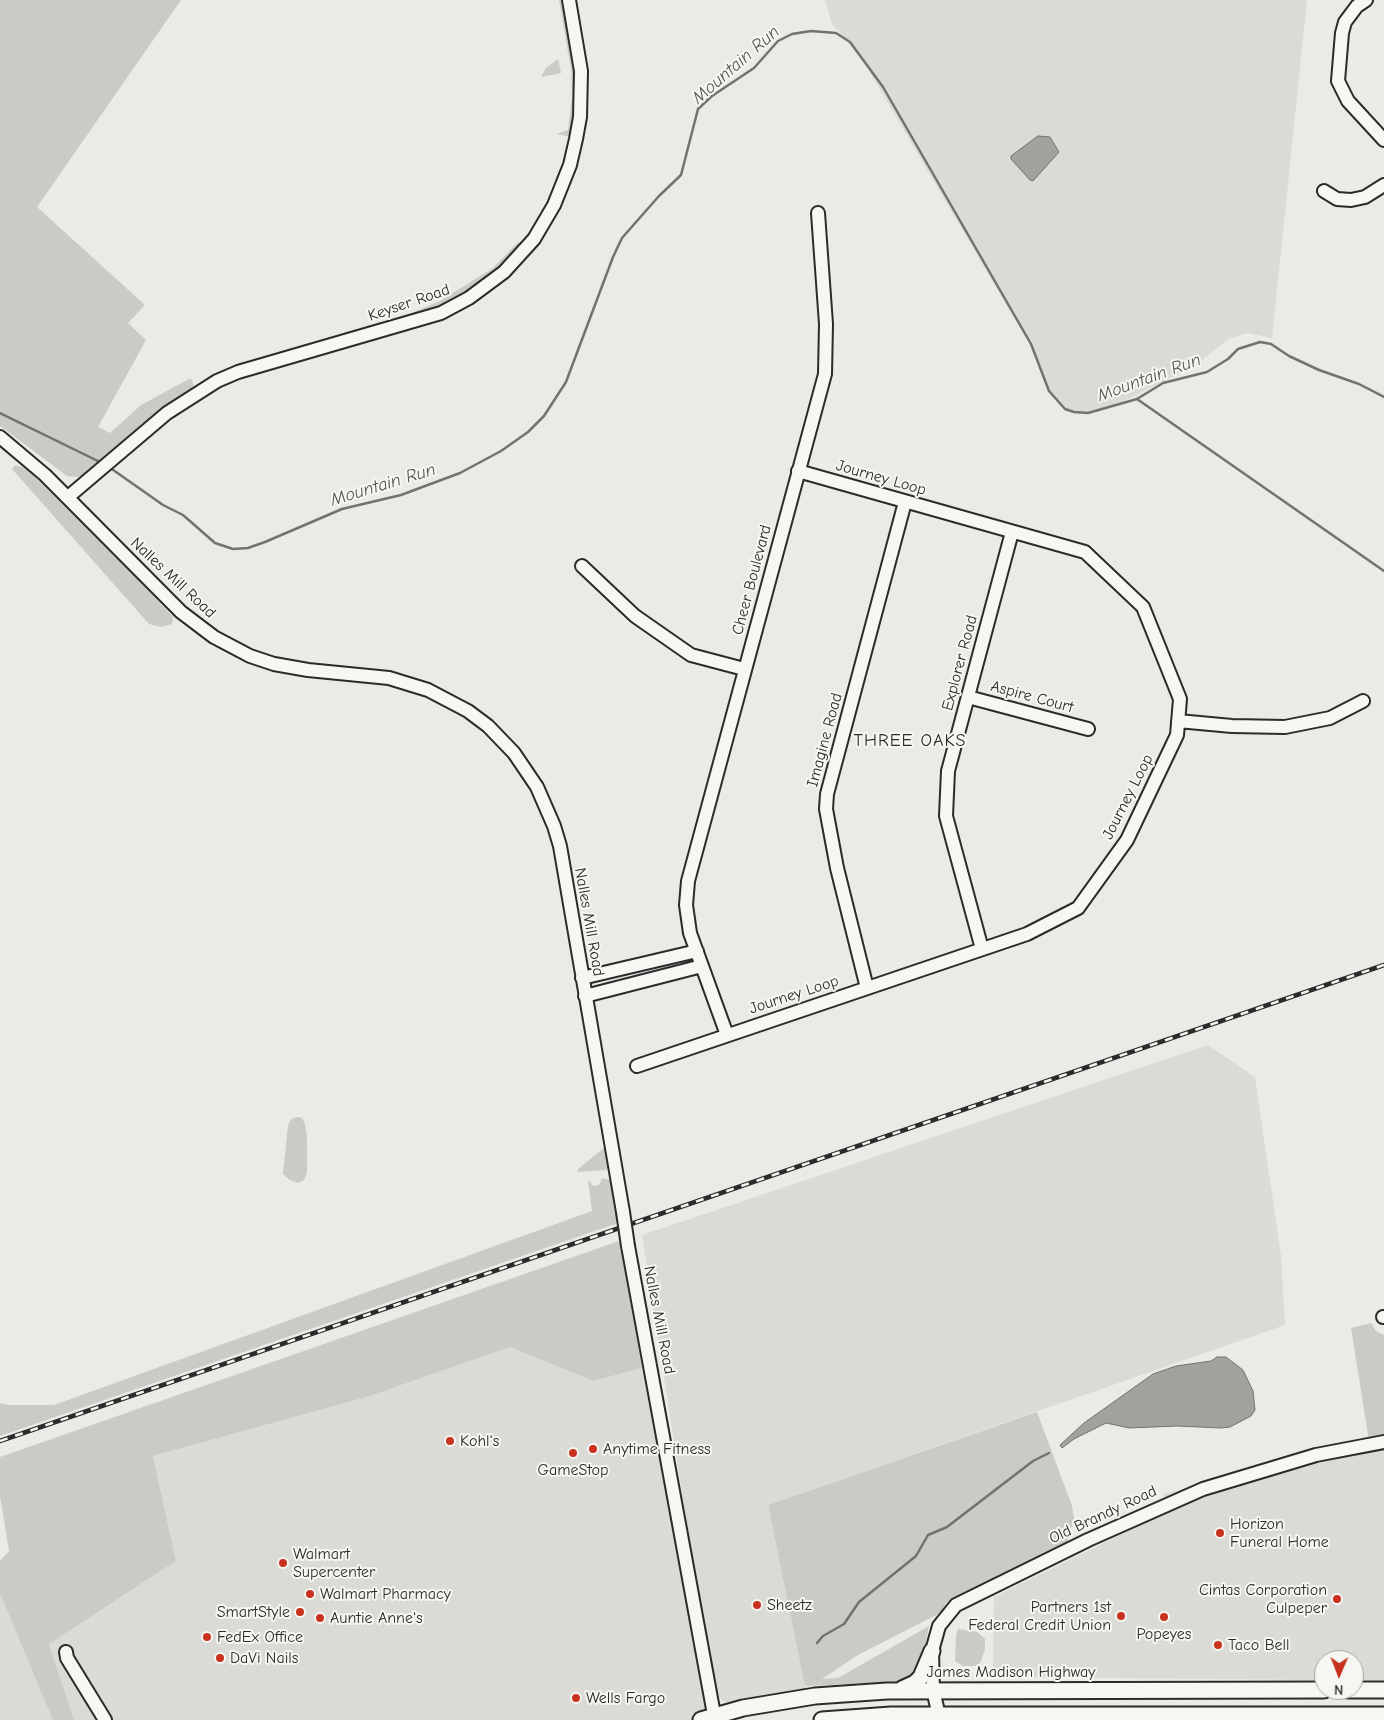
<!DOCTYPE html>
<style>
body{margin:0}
#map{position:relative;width:1384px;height:1720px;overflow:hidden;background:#eaeae6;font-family:"Comic Neue",sans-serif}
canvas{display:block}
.north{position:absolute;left:1314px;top:1650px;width:50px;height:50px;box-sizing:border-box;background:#f6f6f2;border:1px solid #a5a5a2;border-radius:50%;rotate:181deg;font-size:14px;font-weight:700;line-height:20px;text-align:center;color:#2b2b2b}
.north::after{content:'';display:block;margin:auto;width:18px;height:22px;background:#c8321e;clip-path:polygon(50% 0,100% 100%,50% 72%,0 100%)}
</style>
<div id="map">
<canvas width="1384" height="1720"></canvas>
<div class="north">N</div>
</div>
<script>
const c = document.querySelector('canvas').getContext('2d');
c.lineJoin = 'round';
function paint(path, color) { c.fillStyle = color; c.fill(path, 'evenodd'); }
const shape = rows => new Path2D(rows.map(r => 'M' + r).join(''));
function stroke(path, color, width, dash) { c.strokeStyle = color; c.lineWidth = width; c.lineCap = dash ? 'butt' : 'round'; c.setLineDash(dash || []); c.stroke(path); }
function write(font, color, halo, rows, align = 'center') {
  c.font = font + ' "Comic Neue",sans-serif'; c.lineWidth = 4; c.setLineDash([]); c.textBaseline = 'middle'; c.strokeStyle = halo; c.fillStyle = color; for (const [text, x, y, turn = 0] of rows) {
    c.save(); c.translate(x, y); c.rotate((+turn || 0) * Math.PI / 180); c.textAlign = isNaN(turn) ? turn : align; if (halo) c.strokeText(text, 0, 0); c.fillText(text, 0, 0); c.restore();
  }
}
paint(shape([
 [825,0,1307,0,1272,338,1247,333,1228,339,1196,365,1122,402,1088,413,1065,409,1049,391,1036,355,859,54,832,24],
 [1208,1045,1255,1077,1281,1256,1285,1325,768,1505,806,1689,733,1703,723,1701,712,1686,642,1235],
 [510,1347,593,1381,642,1368,714,1716,701,1720,74,1720,49,1644,176,1561,153,1456,370,1396],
 [1384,1440,1384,1680,1354,1680,1354,1660,1324,1660,1324,1680,993,1677,994,1597,1171,1510,1163,1494],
 [0,1575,72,1720,0,1720]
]), '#dadad6');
paint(shape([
 [0,0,181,0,37,207,145,305,128,323,146,340,98,427,110,433,141,405,191,378,194,387,153,416,85,475,78,477,67,476,0,426],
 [559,0,564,0,574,48,578,99,571,137,557,134,568,130,572,96,571,69],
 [558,59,561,73,541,77,546,68],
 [518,242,523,248,485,284,442,309,344,338,343,333,407,315,440,301,493,268],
 [15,465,27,469,142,584,173,617,172,624,161,627,149,624,12,469],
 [297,1117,302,1118,305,1124,307,1137,307,1173,304,1180,298,1183,290,1180,283,1174,288,1125,291,1119],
 [604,1148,609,1166,607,1170,578,1172,578,1169],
 [602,1178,613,1181,618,1223,0,1436,0,1403,9,1405,54,1405,592,1211,588,1179,593,1186,599,1185],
 [619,1241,642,1368,593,1381,510,1347,370,1396,153,1456,176,1561,49,1644,74,1720,53,1720,0,1593,0,1561,9,1551,0,1496,0,1457],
 [1371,1323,1376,1331,1384,1335,1384,1438,1369,1441,1351,1328],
 [1037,1412,1072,1506,1074,1518,1067,1543,1057,1550,965,1595,964,1593,946,1603,942,1612,858,1655,822,1679,838,1678,929,1626,922,1663,910,1678,898,1682,805,1686,768,1505],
 [958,1629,977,1632,985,1639,985,1650,980,1663,975,1666,963,1666,955,1661,956,1636]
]), '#cacac7');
const water = shape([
 [1038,136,1050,137,1059,152,1033,181,1030,180,1011,159,1011,156,1038,136],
 [1217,1357,1226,1357,1243,1370,1253,1391,1255,1410,1251,1416,1230,1427,1221,1428,1177,1426,1129,1428,1106,1423,1074,1439,1062,1448,1060,1445,1084,1423,1153,1374,1176,1366,1211,1361,1217,1357]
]);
paint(water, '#a1a19e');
stroke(water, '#727270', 1);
stroke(shape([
 [1137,399,1384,571],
 [0,413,102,463],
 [109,467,163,505,183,515,215,543,233,549,248,548,265,542,342,509,401,495,460,473,501,451,528,432,544,416,566,382,613,257,622,238,659,196,681,175,698,109,712,96,754,68,778,41,792,34,811,31,836,33,850,42,883,87,1031,344,1049,391,1065,409,1074,412,1088,413,1137,399,1163,383,1207,372,1228,359,1238,349,1260,342,1271,344,1289,356,1319,370,1359,384,1384,397],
 [817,1643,823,1636,844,1624,859,1602,916,1556,928,1535,947,1527,1033,1461,1049,1453]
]), '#727270', 2.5);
const minor = shape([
 [1366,0,1357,6,1345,22,1342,33,1338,81,1348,101,1384,140],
 [1324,191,1337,199,1351,200,1365,197,1384,185],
 [0,437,45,475,181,612,214,637,250,656,274,664,308,670,389,678,428,690,468,711,488,726,514,753,537,787,554,826,560,846,623,1212],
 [68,497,167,413,217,381,238,372,441,313,469,298,504,272,534,239,554,205,570,165,576,139,580,117,581,71,569,0],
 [582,566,635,616,691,655,744,669],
 [968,697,1088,729],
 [1178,721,1232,726,1285,727,1330,718,1363,701],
 [982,949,946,816,948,771,1012,532],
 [582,978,697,951],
 [867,988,837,868,826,809,827,794,905,502],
 [585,996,702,966],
 [727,1035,690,933,686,905,688,881,825,374,826,324,818,213],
 [637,1066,1027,934,1078,908,1127,840,1177,735,1180,699,1143,607,1085,552,798,471],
 [628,1246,715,1720],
 [1383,1317,1384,1317],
 [66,1652,67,1658,105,1720],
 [940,1720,933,1690,932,1651,939,1626,956,1605,1088,1540,1203,1489,1316,1455,1384,1442]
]);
const major = shape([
 [902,1689,915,1683,921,1677,932,1651],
 [1348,1690,1384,1690],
 [701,1720,743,1708,815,1696,887,1691,1324,1690],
 [822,1720,891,1715,1384,1715]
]);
stroke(minor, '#2b2b2b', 16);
stroke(major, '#2b2b2b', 19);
stroke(minor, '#f6f6f2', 12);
stroke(major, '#f6f6f2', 15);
const rail = shape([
 [0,1441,1384,965]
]);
stroke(rail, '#2b2b2b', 4.5);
stroke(rail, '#f6f6f2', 2.5, [8]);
const minorBridge = shape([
 [623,1212,628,1246]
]);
stroke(minorBridge, '#2b2b2b', 16, []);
stroke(minorBridge, '#f6f6f2', 12);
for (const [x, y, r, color] of [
 [450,1441,5,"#c8321e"],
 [593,1449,5,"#c8321e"],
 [573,1453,5,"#c8321e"],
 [1220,1533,5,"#c8321e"],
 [283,1563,5,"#c8321e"],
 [310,1594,5,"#c8321e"],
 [1337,1599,5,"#c8321e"],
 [757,1605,5,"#c8321e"],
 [300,1612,5,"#c8321e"],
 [1121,1616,5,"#c8321e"],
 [1164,1617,5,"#c8321e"],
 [320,1618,5,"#c8321e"],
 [207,1637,5,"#c8321e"],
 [1218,1645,5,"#c8321e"],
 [220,1658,5,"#c8321e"],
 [576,1698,5,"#c8321e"]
]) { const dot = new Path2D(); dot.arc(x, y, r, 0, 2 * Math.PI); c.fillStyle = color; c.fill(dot); stroke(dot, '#f6f6f2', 2); }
write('16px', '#2b2b2b', '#f6f6f2', [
 ["Keyser Road",409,303,-19],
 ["Journey Loop",881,478,16],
 ["Nalles Mill Road",173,578,43],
 ["Cheer Boulevard",752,580,-75],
 ["Explorer Road",960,663,-75],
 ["Aspire Court",1032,697,15],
 ["Imagine Road",825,740,-75],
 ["Journey Loop",1128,797,-63],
 ["Nalles Mill Road",589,922,80],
 ["Journey Loop",794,995,-18],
 ["Nalles Mill Road",659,1320,79],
 ["Old Brandy Road",1103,1515,-25],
 ["James Madison Highway",1011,1672]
]);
write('16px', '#2b2b2b', '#f6f6f2', [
 ["Kohl's",460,1441],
 ["Anytime Fitness",603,1449],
 ["GameStop",573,1470,"center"],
 ["Horizon",1230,1524],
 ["Funeral Home",1230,1542],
 ["Walmart",293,1554],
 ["Supercenter",293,1572],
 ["Cintas Corporation",1327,1590,"right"],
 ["Culpeper",1327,1608,"right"],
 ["Walmart Pharmacy",320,1594],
 ["Sheetz",767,1605],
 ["Partners 1st",1111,1607,"right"],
 ["Federal Credit Union",1111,1625,"right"],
 ["SmartStyle",290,1612,"right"],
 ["Auntie Anne's",330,1618],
 ["Popeyes",1164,1634,"center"],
 ["FedEx Office",217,1637],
 ["Taco Bell",1228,1645],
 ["DaVi Nails",230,1658],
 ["Wells Fargo",586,1698]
], 'left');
write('italic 18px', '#545453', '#f6f6f2', [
 ["Mountain Run",736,65,-41],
 ["Mountain Run",1149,378,-20],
 ["Mountain Run",383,485,-17]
]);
c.letterSpacing = '1px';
write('18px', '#2b2b2b', '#f6f6f2', [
 ["THREE OAKS",910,741]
]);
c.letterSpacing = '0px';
</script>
